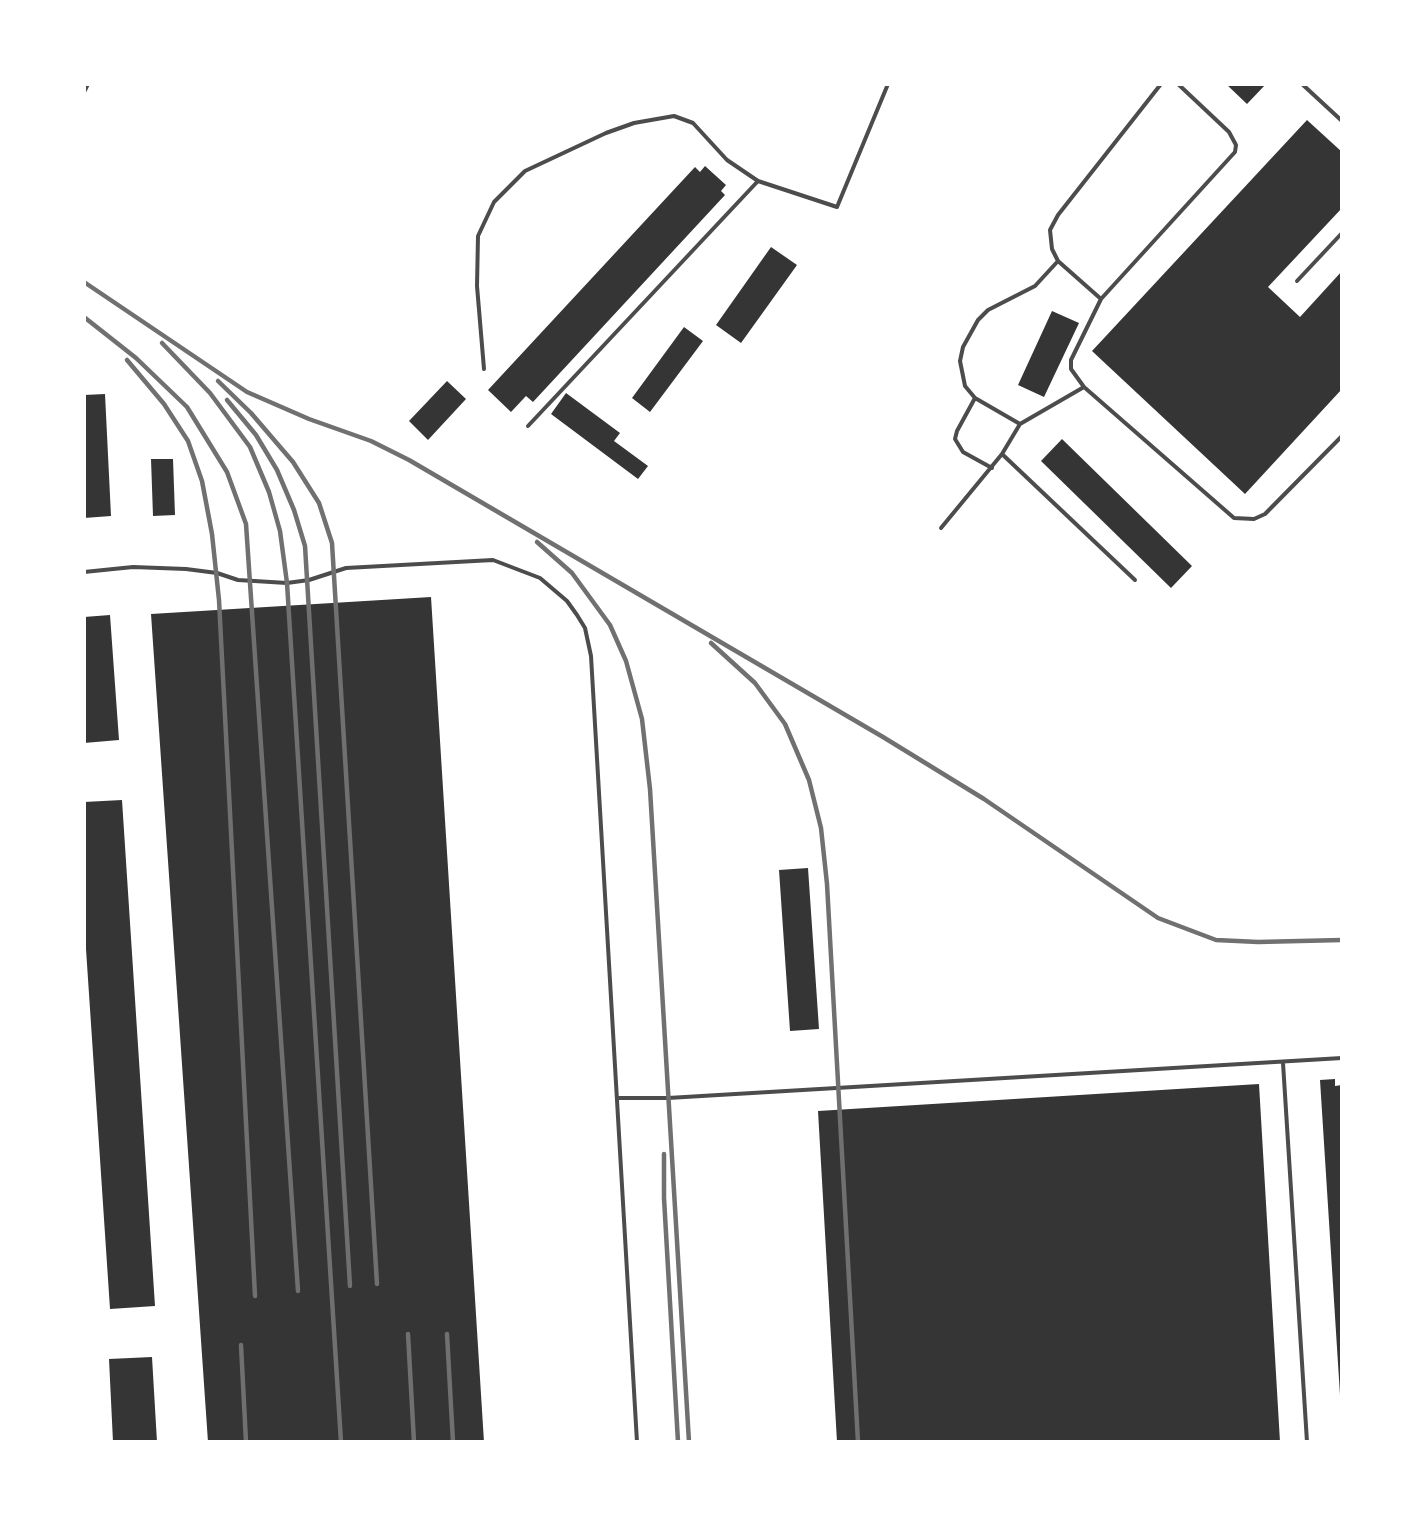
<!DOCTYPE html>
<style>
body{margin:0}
#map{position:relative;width:1426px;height:1526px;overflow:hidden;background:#fff;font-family:Mulish,sans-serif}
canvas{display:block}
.frame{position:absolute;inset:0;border:86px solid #fff;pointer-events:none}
</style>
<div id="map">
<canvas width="1426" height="1526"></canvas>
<div class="frame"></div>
</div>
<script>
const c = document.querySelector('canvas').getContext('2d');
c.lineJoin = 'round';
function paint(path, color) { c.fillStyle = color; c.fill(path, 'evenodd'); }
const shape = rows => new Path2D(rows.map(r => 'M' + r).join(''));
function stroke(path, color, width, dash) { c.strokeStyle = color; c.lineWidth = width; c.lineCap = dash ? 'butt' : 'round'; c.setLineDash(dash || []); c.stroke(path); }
paint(shape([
 [1226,84,1266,84,1247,104],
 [1307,120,1342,152,1342,208,1268,287,1300,317,1342,271,1342,389,1245,494,1092,351],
 [705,166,726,185,721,191,725,195,533,402,526,396,511,412,488,390,695,167,700,172],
 [771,247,797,265,741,343,716,325],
 [1052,311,1079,323,1044,397,1018,385],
 [684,327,703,341,650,412,632,398],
 [447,381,466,399,428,440,409,421],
 [566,393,620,433,614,441,648,466,638,479,551,414],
 [105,394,111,516,84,518,84,395],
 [1062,439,1192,566,1171,588,1041,461],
 [151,459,173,459,175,515,153,516],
 [431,597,484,1442,208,1442,151,614],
 [110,615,119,740,84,743,84,617],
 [122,800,155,1306,110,1309,84,919,84,802],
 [808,868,819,1029,790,1031,779,870],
 [1335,1079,1335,1086,1342,1085,1340,1395,1320,1080],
 [1259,1084,1280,1442,837,1442,818,1111],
 [152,1357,157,1442,113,1442,109,1359]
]), '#353535');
stroke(shape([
 [1178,84,1229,132,1236,145,1235,152,1101,299,1071,360,1071,369,1084,387,1234,518,1254,519,1265,514,1342,436],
 [1302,84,1342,121],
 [84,92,88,84],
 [1297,281,1342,233],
 [1101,299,1058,261,1052,249,1050,230,1058,215,1161,84],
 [484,369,477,286,478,236,494,202,525,171,606,133,634,123,674,116,693,123,727,160,758,181,837,207,888,84],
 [1084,387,1020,424,1002,454,1135,580],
 [975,398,957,431,955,439,963,452,992,468],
 [1020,424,975,398,965,386,960,361,963,347,978,320,988,310,1035,286,1058,261],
 [528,426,758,181],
 [941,528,1002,454],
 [84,572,133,567,186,569,217,573,238,580,287,583,309,580,346,568,493,560,540,578,567,601,577,615,585,628,591,656,637,1442],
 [1283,1063,1307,1442],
 [618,1098,668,1098,1342,1058]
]), '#4c4c4c', 4);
stroke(shape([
 [84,282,247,392,309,419,371,441,409,460,883,737,984,799,1158,918,1216,940,1258,942,1342,940],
 [84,317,136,358,187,407,227,472,246,524,298,1291],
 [162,343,210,393,250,447,269,492,280,531,287,583,341,1442],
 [127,360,164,404,188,441,202,481,212,534,219,600,255,1296],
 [218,381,251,413,293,462,319,503,332,543,377,1284],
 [227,400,256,435,277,470,294,510,305,546,350,1286],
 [537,542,572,573,610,625,626,661,642,719,650,789,689,1442],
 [711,643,755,683,785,724,809,780,821,828,827,884,858,1442],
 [664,1154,664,1198,678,1442],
 [408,1334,414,1442],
 [447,1334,453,1442],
 [241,1345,246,1442]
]), '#707070', 4.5);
</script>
